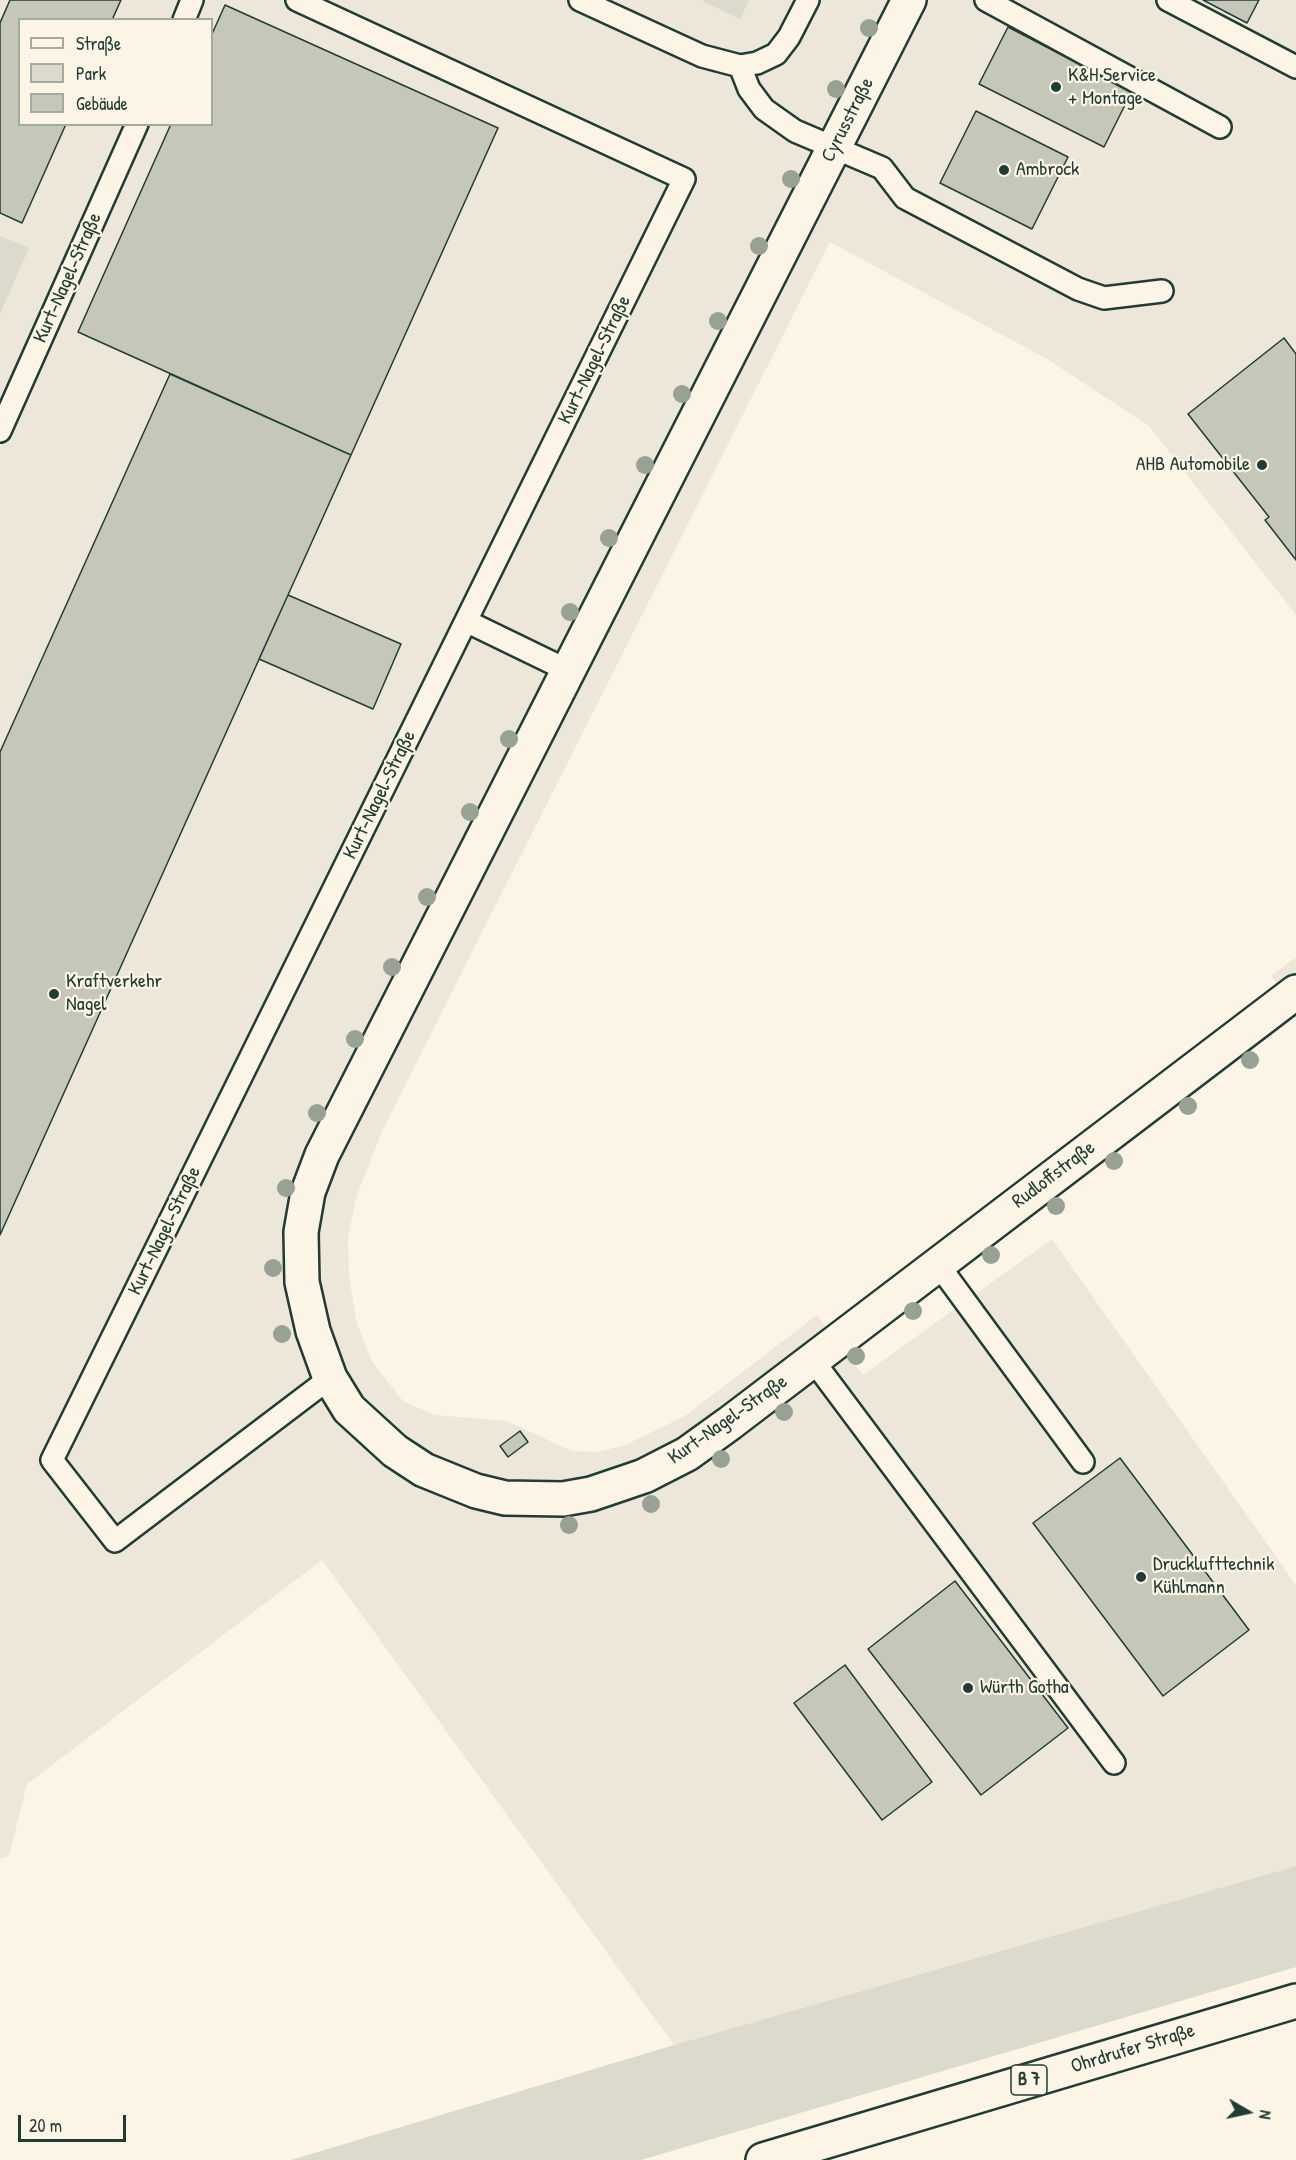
<!DOCTYPE html>
<meta charset="utf-8">
<style>
body{margin:0}
#map{position:relative;width:1296px;height:2160px;overflow:hidden;background:#fcf5e5;font-family:"Patrick Hand",sans-serif}
canvas{display:block}
.legend{position:absolute;left:18px;top:18px;width:195px;height:108px;box-sizing:border-box;background:#fcf5e5;border:2px solid #a4ab9e;margin:0;padding:8px 10px;list-style:none;font-size:18px;color:#1f3d34}
.legend li{display:flex;align-items:center;gap:12px;height:30px}
.legend b{width:30px;border:2px solid #a4ab9e}
.north{position:absolute;left:1218px;top:2082px;width:60px;height:60px;-webkit-text-stroke:4px #fcf5e5;paint-order:stroke;rotate:99deg;font-size:16px;font-weight:700;line-height:24px;text-align:center;color:#1f3d34}
.north::after{content:'';display:block;margin:auto;width:21px;height:27px;background:#1f3d34;clip-path:polygon(50% 0,100% 100%,50% 72%,0 100%)}
.scale{position:absolute;left:18px;top:2115px;width:108px;height:27px;box-sizing:border-box;border:3px solid #1f3d34;border-top:0;padding-left:8px;font-size:18px;line-height:21px;white-space:nowrap;color:#1f3d34;-webkit-text-stroke:4px #fcf5e5;paint-order:stroke}
</style>
<div id="map">
<canvas width="1296" height="2160"></canvas>
<ul class="legend">
<li><b style="height:8px;background:#fcf5e5"></b>Straße</li>
<li><b style="height:16px;background:#dcdacc"></b>Park</li>
<li><b style="height:16px;background:#c5c7b9"></b>Gebäude</li>
</ul>
<div class="north">N</div>
<div class="scale">20 m</div>
</div>
<script>
const c = document.querySelector('canvas').getContext('2d');
c.lineJoin = 'round';
function paint(path, color) { c.fillStyle = color; c.fill(path, 'evenodd'); }
const shape = rows => new Path2D(rows.map(r => 'M' + r).join(''));
function stroke(path, color, width, dash) { c.strokeStyle = color; c.lineWidth = width; c.lineCap = dash ? 'butt' : 'round'; c.setLineDash(dash || []); c.stroke(path); }
function write(font, color, halo, rows, align = 'center') {
  c.font = font + ' "Patrick Hand",sans-serif'; c.lineWidth = 4.5; c.setLineDash([]); c.textBaseline = 'middle'; c.strokeStyle = halo; c.fillStyle = color; for (const [text, x, y, turn = 0] of rows) {
    c.save(); c.translate(x, y); c.rotate((+turn || 0) * Math.PI / 180); c.textAlign = isNaN(turn) ? turn : align; if (halo) c.strokeText(text, 0, 0); c.fillText(text, 0, 0); c.restore();
  }
}
paint(shape([
 [0,0,1296,0,1296,615,1149,426,1047,359,830,242,382,1131,357,1195,348,1237,349,1278,357,1324,373,1363,403,1401,434,1415,507,1421,572,1451,596,1452,623,1446,685,1416,817,1315,863,1375,1052,1239,1296,1585,1296,1866,674,2045,322,1560,27,1784,9,1856,0,1858],
 [20,20,212,20,212,124,20,124],
 [1296,957,1296,1009,1271,976]
]), '#ece7d8');
paint(shape([
 [701,0,749,0,740,19],
 [0,236,29,248,0,314],
 [1296,1866,1296,1967,641,2160,291,2160,674,2045]
]), '#dcdacc');
const building = shape([
 [10,0,121,0,112,20,20,20,20,124,66,124,22,223,0,213,0,23,10,0],
 [1203,0,1259,0,1247,23,1203,0],
 [225,5,498,128,351,455,78,332,171,124,212,124,212,34,225,5],
 [1008,27,1132,91,1104,147,979,84,1008,27],
 [976,111,1068,157,1032,229,940,183,976,111],
 [1284,338,1296,354,1296,560,1265,520,1269,517,1188,414,1284,338],
 [170,374,351,455,0,1235,0,752,170,374],
 [288,595,401,644,373,709,259,659,288,595],
 [520,1431,528,1442,508,1457,500,1446,520,1431],
 [1120,1458,1249,1630,1163,1696,1033,1523,1120,1458],
 [955,1581,1068,1728,981,1795,868,1649,955,1581],
 [845,1665,932,1782,882,1820,794,1703,845,1665]
]);
paint(building, '#c5c7b9');
stroke(building, '#1f3d34', 1.5);
const service = shape([
 [297,0,684,179,52,1460,115,1541,330,1378],
 [580,0,702,56,740,66,757,63,776,54,789,37,808,0],
 [986,0,1220,127],
 [1168,0,1296,67],
 [184,20,192,0],
 [740,66,749,89,764,109,795,131,882,168,905,198,1078,289,1104,298,1162,291],
 [0,431,137,124],
 [466,621,569,671],
 [937,1263,1083,1462],
 [812,1359,1114,1763]
]);
const minor = shape([
 [909,0,322,1155,308,1192,301,1232,302,1282,313,1331,330,1378,349,1409,395,1451,424,1470,476,1491,505,1498,563,1499,591,1494,644,1476,687,1454,730,1423,1296,992]
]);
const primary = shape([
 [763,2160,1296,2001]
]);
stroke(service, '#1f3d34', 26);
stroke(minor, '#1f3d34', 38);
stroke(primary, '#1f3d34', 38);
stroke(service, '#fcf5e5', 21);
stroke(minor, '#fcf5e5', 33);
stroke(primary, '#fcf5e5', 33);
c.fillStyle = '#97a194';
for (const [x, y] of [
 [869,28],
 [836,89],
 [791,179],
 [759,246],
 [718,321],
 [682,394],
 [645,465],
 [609,538],
 [570,612],
 [509,739],
 [470,812],
 [427,897],
 [392,967],
 [355,1039],
 [1250,1060],
 [1188,1106],
 [317,1113],
 [1114,1161],
 [286,1188],
 [1056,1206],
 [991,1255],
 [273,1268],
 [913,1311],
 [282,1334],
 [856,1356],
 [784,1412],
 [721,1459],
 [651,1504],
 [569,1525]
]) { c.beginPath(); c.arc(x, y, 9, 0, 2 * Math.PI); c.fill(); }
for (const [x, y, r, color] of [
 [1056,87,6,"#1f3d34"],
 [1004,170,6,"#1f3d34"],
 [1262,465,6,"#1f3d34"],
 [54,994,6,"#1f3d34"],
 [1141,1577,6,"#1f3d34"],
 [968,1688,6,"#1f3d34"]
]) { const dot = new Path2D(); dot.arc(x, y, r, 0, 2 * Math.PI); c.fillStyle = color; c.fill(dot); stroke(dot, '#fcf5e5', 2); }
for (const [x, y, w] of [
 [1029,2080,36]
]) { const box = new Path2D(); box.roundRect(x - w / 2, y - 15, w, 30, 4.5); c.fillStyle = '#fcf5e5'; c.fill(box); stroke(box, '#1f3d34', 1.5); }
write('bold 18px', '#1f3d34', null, [
 ["B 7",1029,2080]
]);
write('20px', '#1f3d34', '#fcf5e5', [
 ["K&H Service",1068,76],
 ["+ Montage",1068,99],
 ["Ambrock",1016,170],
 ["AHB Automobile",1250,465,"right"],
 ["Kraftverkehr",66,982],
 ["Nagel",66,1005],
 ["Drucklufttechnik",1153,1565],
 ["Kühlmann",1153,1588],
 ["Würth Gotha",980,1688]
], 'left');
write('20px', '#1f3d34', '#fcf5e5', [
 ["Cyrusstraße",848,120,-63],
 ["Kurt-Nagel-Straße",68,278,-66],
 ["Kurt-Nagel-Straße",595,360,-64],
 ["Kurt-Nagel-Straße",380,795,-64],
 ["Rudloffstraße",1054,1175,-37],
 ["Kurt-Nagel-Straße",165,1231,-64],
 ["Kurt-Nagel-Straße",728,1420,-35],
 ["Ohrdrufer Straße",1133,2049,-17]
]);
</script>
